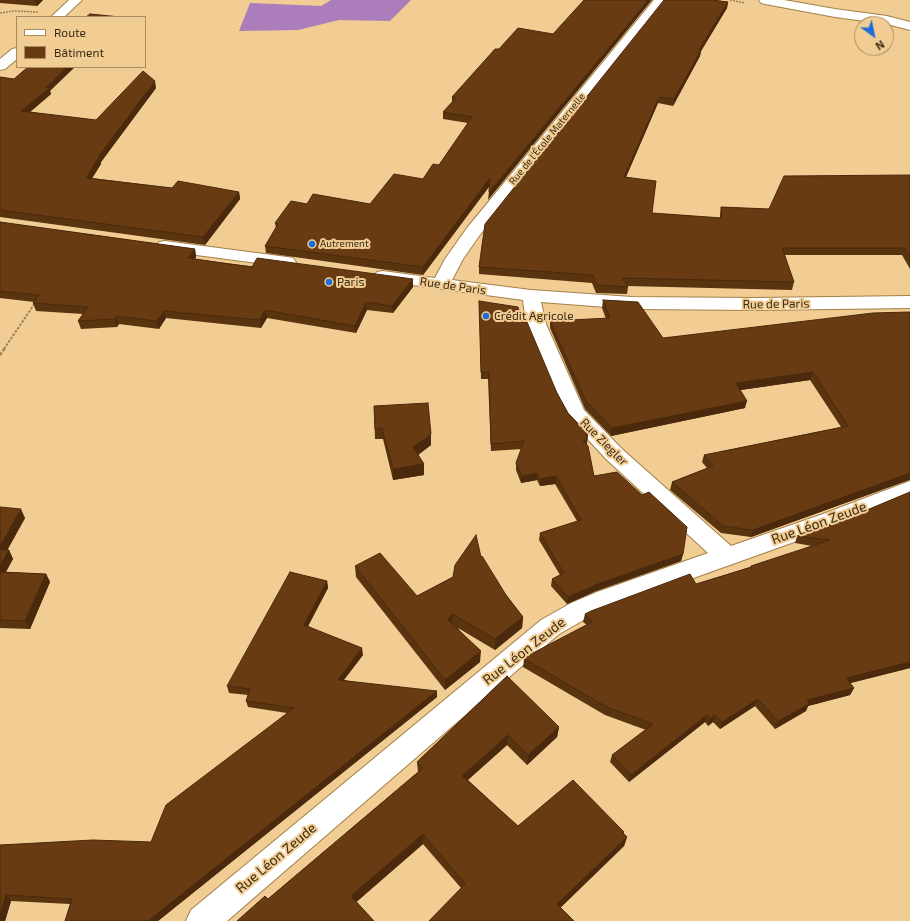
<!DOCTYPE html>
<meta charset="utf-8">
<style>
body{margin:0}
#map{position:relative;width:910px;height:921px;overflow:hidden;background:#f1cc93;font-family:"Exo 2",sans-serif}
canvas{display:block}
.legend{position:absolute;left:16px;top:16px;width:130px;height:52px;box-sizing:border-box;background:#f1cc93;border:1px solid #a88c60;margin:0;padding:5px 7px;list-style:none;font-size:12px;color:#3a2b14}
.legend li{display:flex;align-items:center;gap:8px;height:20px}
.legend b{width:20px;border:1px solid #a88c60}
.north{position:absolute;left:854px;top:16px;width:40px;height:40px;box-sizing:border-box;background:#f1cc93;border:1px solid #a88c60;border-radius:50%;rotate:147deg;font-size:11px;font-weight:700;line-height:16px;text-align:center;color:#3a2b14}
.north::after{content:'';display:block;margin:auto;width:14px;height:18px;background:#1d6dd8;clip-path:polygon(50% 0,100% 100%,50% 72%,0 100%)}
</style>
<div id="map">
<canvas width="910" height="921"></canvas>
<ul class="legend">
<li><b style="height:5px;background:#fff"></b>Route</li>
<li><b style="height:11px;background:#693b12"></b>Bâtiment</li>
</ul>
<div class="north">N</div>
</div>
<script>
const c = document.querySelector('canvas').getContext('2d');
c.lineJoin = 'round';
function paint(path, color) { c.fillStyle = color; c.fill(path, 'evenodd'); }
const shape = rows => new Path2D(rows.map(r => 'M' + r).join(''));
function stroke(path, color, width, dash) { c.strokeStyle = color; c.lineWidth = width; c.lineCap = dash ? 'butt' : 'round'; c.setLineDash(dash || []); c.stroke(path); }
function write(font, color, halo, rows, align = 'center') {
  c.font = font + ' "Exo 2",sans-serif'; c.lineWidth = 4; c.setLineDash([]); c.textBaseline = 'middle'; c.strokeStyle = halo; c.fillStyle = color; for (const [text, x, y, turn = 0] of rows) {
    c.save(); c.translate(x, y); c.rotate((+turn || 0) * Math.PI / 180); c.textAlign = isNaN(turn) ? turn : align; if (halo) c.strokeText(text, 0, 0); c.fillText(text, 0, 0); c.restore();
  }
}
paint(shape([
 [331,0,411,0,390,21,339,20,298,30,239,31,250,3,321,6]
]), '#ac7dbb');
const street = shape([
 [69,0,82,0,64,17,51,17,69,0],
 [654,0,666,0,479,236,463,259,452,280,531,290,632,297,756,298,910,296,910,308,756,310,632,309,541,302,546,324,584,410,622,449,731,546,823,514,910,481,910,498,839,526,615,606,589,617,559,634,227,921,186,921,191,910,541,620,571,603,597,592,708,553,606,459,569,419,558,400,526,324,523,300,383,281,377,280,374,276,377,272,383,271,435,278,445,259,467,228,654,0],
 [17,48,17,59,5,69,0,70,0,59,12,49,17,48],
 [165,241,287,257,293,258,296,262,293,266,287,267,159,250,156,246,159,242,165,241]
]);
const secondary = shape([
 [759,0,784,0,835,9,887,16,910,22,910,30,887,24,835,17,765,4,761,3,759,0]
]);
stroke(street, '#a28049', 2);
stroke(secondary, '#a28049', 2);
stroke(shape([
 [730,0,745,3],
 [0,13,14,11,38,12]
]), '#9b8158', 1.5, [2, 1]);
stroke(shape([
 [4,349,35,303]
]), '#9b8158', 2, [2.5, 1.5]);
stroke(shape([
 [0,355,5,348]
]), '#9b8158', 2.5, [3, 2]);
paint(street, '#fff');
paint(secondary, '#fff');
paint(shape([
 [0,0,43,0,37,6,0,3],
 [715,0,728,2,727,8,701,51,700,56,673,106,658,103,626,177,652,213,720,218,720,214,721,207,769,209,910,175,910,269,902,255,785,255,794,282,792,290,627,286,628,287,627,294,596,293,592,283,479,274,479,267],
 [499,49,488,200,489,187,423,275,266,253,265,246,276,228,275,223,307,204,370,204,423,179,439,165,468,123,443,119,443,112,452,102,452,97],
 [0,77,14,79,50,91,51,94,30,112,96,120,156,88,101,162,101,164,92,178,172,188,239,192,240,199,205,245,0,217],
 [0,222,195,249,196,257,195,259,413,287,393,313,367,310,356,333,267,318,261,328,166,318,159,329,119,324,117,327,81,329,78,321,83,314,36,311,33,303,34,302,0,298],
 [603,300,663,338,910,312,910,480,909,480,751,537,721,533,670,490,672,482,707,468,702,462,704,455,841,427,810,380,740,390,745,408,611,436,585,409,550,328,550,321,606,319,602,308],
 [479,301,522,322,557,393,568,413,588,434,587,444,594,476,683,554,681,561,596,591,567,604,551,586,552,579,560,575,539,540,540,533,577,521,555,484,540,486,537,480,521,483,516,470,516,463,522,449,491,451,488,379,481,379],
 [374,406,431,445,418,455,424,464,424,475,393,480,383,439,375,439],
 [910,492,910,668,850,683,854,688,850,695,808,706,806,711,775,729,755,706,720,729,713,722,708,726,705,722,629,782,610,762,612,755,646,730,605,715,523,667,524,659,587,625,583,622,585,614,696,584,750,567,751,566,812,546,795,543,797,536,843,520],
 [0,507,25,518,7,550,9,550,13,559,6,572,46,574,50,582,30,629,0,628],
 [481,557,506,595,523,617,522,628,495,650,458,628,480,662,445,690,356,577,355,566,417,596,453,577],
 [327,581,328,588,308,626,363,655,344,680,437,697,158,921,65,921,70,904,11,901,5,921,0,921,0,845,151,842,287,713,248,707,246,701,248,695,229,693,227,686],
 [507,676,559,727,557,737,527,765,507,745,468,780,518,826,623,833,627,837,624,846,560,908,461,888,423,844,356,902,268,899,418,772,417,762]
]), '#5a330f');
paint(shape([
 [35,0,43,0,37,6],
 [648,0,652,0,488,200,489,192],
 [728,2,727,8,701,51,700,56,673,106,674,99,699,50],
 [66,67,75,67,50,91,51,94,23,118,21,111],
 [155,81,156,88,101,162,101,164,88,185,86,178,98,157],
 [659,97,658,103,623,184,624,177],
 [490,178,490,185,423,275,423,267],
 [239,192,240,199,205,245,203,237],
 [195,249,196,257,190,265,188,258],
 [413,279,413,287,393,313,392,306],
 [366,302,367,310,356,333,355,326],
 [265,310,267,318,261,328,260,320],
 [164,311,166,318,159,329,157,321],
 [116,316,119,324,117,327,115,319],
 [813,372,810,380,734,391,736,383],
 [747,401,745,408,611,436,612,428],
 [431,434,431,445,414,458,413,447],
 [586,434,588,434,586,447,583,441],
 [424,464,424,475,393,480,393,469],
 [537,473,537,480,521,483,522,476],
 [910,473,909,480,751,537,753,530],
 [556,476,555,484,540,486,540,479],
 [21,509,25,518,3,558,0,552,0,547],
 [9,550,13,559,1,580,0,578,0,566],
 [683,554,681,561,596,591,567,604,568,597,598,584],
 [46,574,50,582,30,629,25,621],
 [327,581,328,588,305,632,304,625],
 [452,614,452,625,448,620],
 [523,617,522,628,495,650,495,639],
 [362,648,363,655,339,686,338,680],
 [481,651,480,662,445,690,445,680],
 [910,662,910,668,843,685,846,678],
 [854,688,850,695,808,706,806,711,775,729,778,721,807,700],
 [437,691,437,697,158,921,148,921],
 [758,699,755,706,720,729,722,722],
 [707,715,705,722,629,782,631,775],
 [715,715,713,722,708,726,710,719],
 [559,727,557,737,527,765,528,755],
 [508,735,507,745,462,785,462,776],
 [423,834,423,844,353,905,351,896],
 [627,837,624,846,555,913,557,904],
 [6,895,11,901,5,921,0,921,0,916]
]), '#4a290d');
const building = shape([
 [584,0,648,0,489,192,490,178,423,267,265,246,278,224,275,223,291,201,307,204,313,194,370,204,394,174,423,179,433,164,439,165,472,117,443,112,456,98,452,97,495,49,499,49,518,28,553,34,584,0],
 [664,0,712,0,728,2,699,50,701,50,674,99,659,97,624,177,656,181,652,213,722,218,721,207,769,209,784,176,910,175,910,257,905,248,782,248,794,282,622,278,628,287,597,285,593,275,479,267,485,224,664,0],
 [90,14,120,17,86,17,90,14],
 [28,67,66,67,45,87,50,88,21,111,96,120,143,71,155,81,98,157,99,157,86,178,172,188,178,181,239,192,203,237,0,210,0,77,14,79,28,67],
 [0,222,195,249,188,258,229,264,252,267,257,258,413,279,392,306,366,302,355,326,265,310,260,320,164,311,157,321,116,316,115,319,78,321,88,307,33,303,39,295,0,291,0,222],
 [603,300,638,302,663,338,873,313,910,312,910,473,753,530,723,526,672,482,713,466,704,455,848,426,813,372,736,383,747,401,612,428,586,401,550,321,610,318,603,300],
 [479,301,518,307,522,322,527,322,557,393,568,413,588,434,586,434,587,440,583,441,588,446,594,476,617,472,642,495,649,492,687,527,683,554,598,584,568,597,552,579,564,573,540,533,581,520,556,476,540,479,537,473,522,476,516,463,524,441,491,444,489,372,481,372,479,301],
 [428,403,431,434,413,447,424,464,393,469,382,428,375,429,374,406,428,403],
 [910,492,910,662,846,678,854,688,807,700,809,704,778,721,758,699,722,722,715,715,710,719,707,715,631,775,612,755,653,724,607,707,524,659,529,655,592,622,585,614,591,611,690,574,696,584,752,567,751,566,830,540,797,536,843,520,910,492],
 [0,507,21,509,0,547,0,507],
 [476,535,481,557,482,556,506,595,523,617,495,639,452,614,448,620,481,651,445,680,355,566,380,553,417,596,453,577,455,565,476,535],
 [0,550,9,550,0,566,0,550],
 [0,572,46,574,25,621,0,620,0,572],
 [290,572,327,581,304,625,362,648,338,680,437,691,148,921,65,921,72,899,6,895,0,916,0,845,93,840,151,842,166,805,294,708,246,701,250,689,227,686,290,572],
 [507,676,559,727,528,755,508,735,462,776,518,826,573,780,624,832,623,833,627,837,557,904,574,921,429,921,465,884,423,834,351,896,374,921,237,921,265,896,268,899,423,768,417,762,507,676]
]);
paint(building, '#693b12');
stroke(building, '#4a290d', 1);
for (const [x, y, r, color] of [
 [312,244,4,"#1d6dd8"],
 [329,282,4,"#1d6dd8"],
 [486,316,4,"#1d6dd8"]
]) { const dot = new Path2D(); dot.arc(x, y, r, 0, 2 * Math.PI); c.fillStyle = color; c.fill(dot); stroke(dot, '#f1cc93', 1.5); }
write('10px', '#3a2b14', '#f1cc93', [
 ["Rue de l'École Maternelle",547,139,-51]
]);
write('10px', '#3a2b14', '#f1cc93', [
 ["Autrement",320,244]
], 'left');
write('12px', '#3a2b14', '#f1cc93', [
 ["Paris",337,282],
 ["Crédit Agricole",494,316]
], 'left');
write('12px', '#3a2b14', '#f1cc93', [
 ["Rue de Paris",453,286,8],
 ["Rue de Paris",776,304,-1],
 ["Rue Ziegler",604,442,45]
]);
write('14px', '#3a2b14', '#f1cc93', [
 ["Rue Léon Zeude",819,523,-20],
 ["Rue Léon Zeude",524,651,-38],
 ["Rue Léon Zeude",276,858,-40]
]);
</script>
